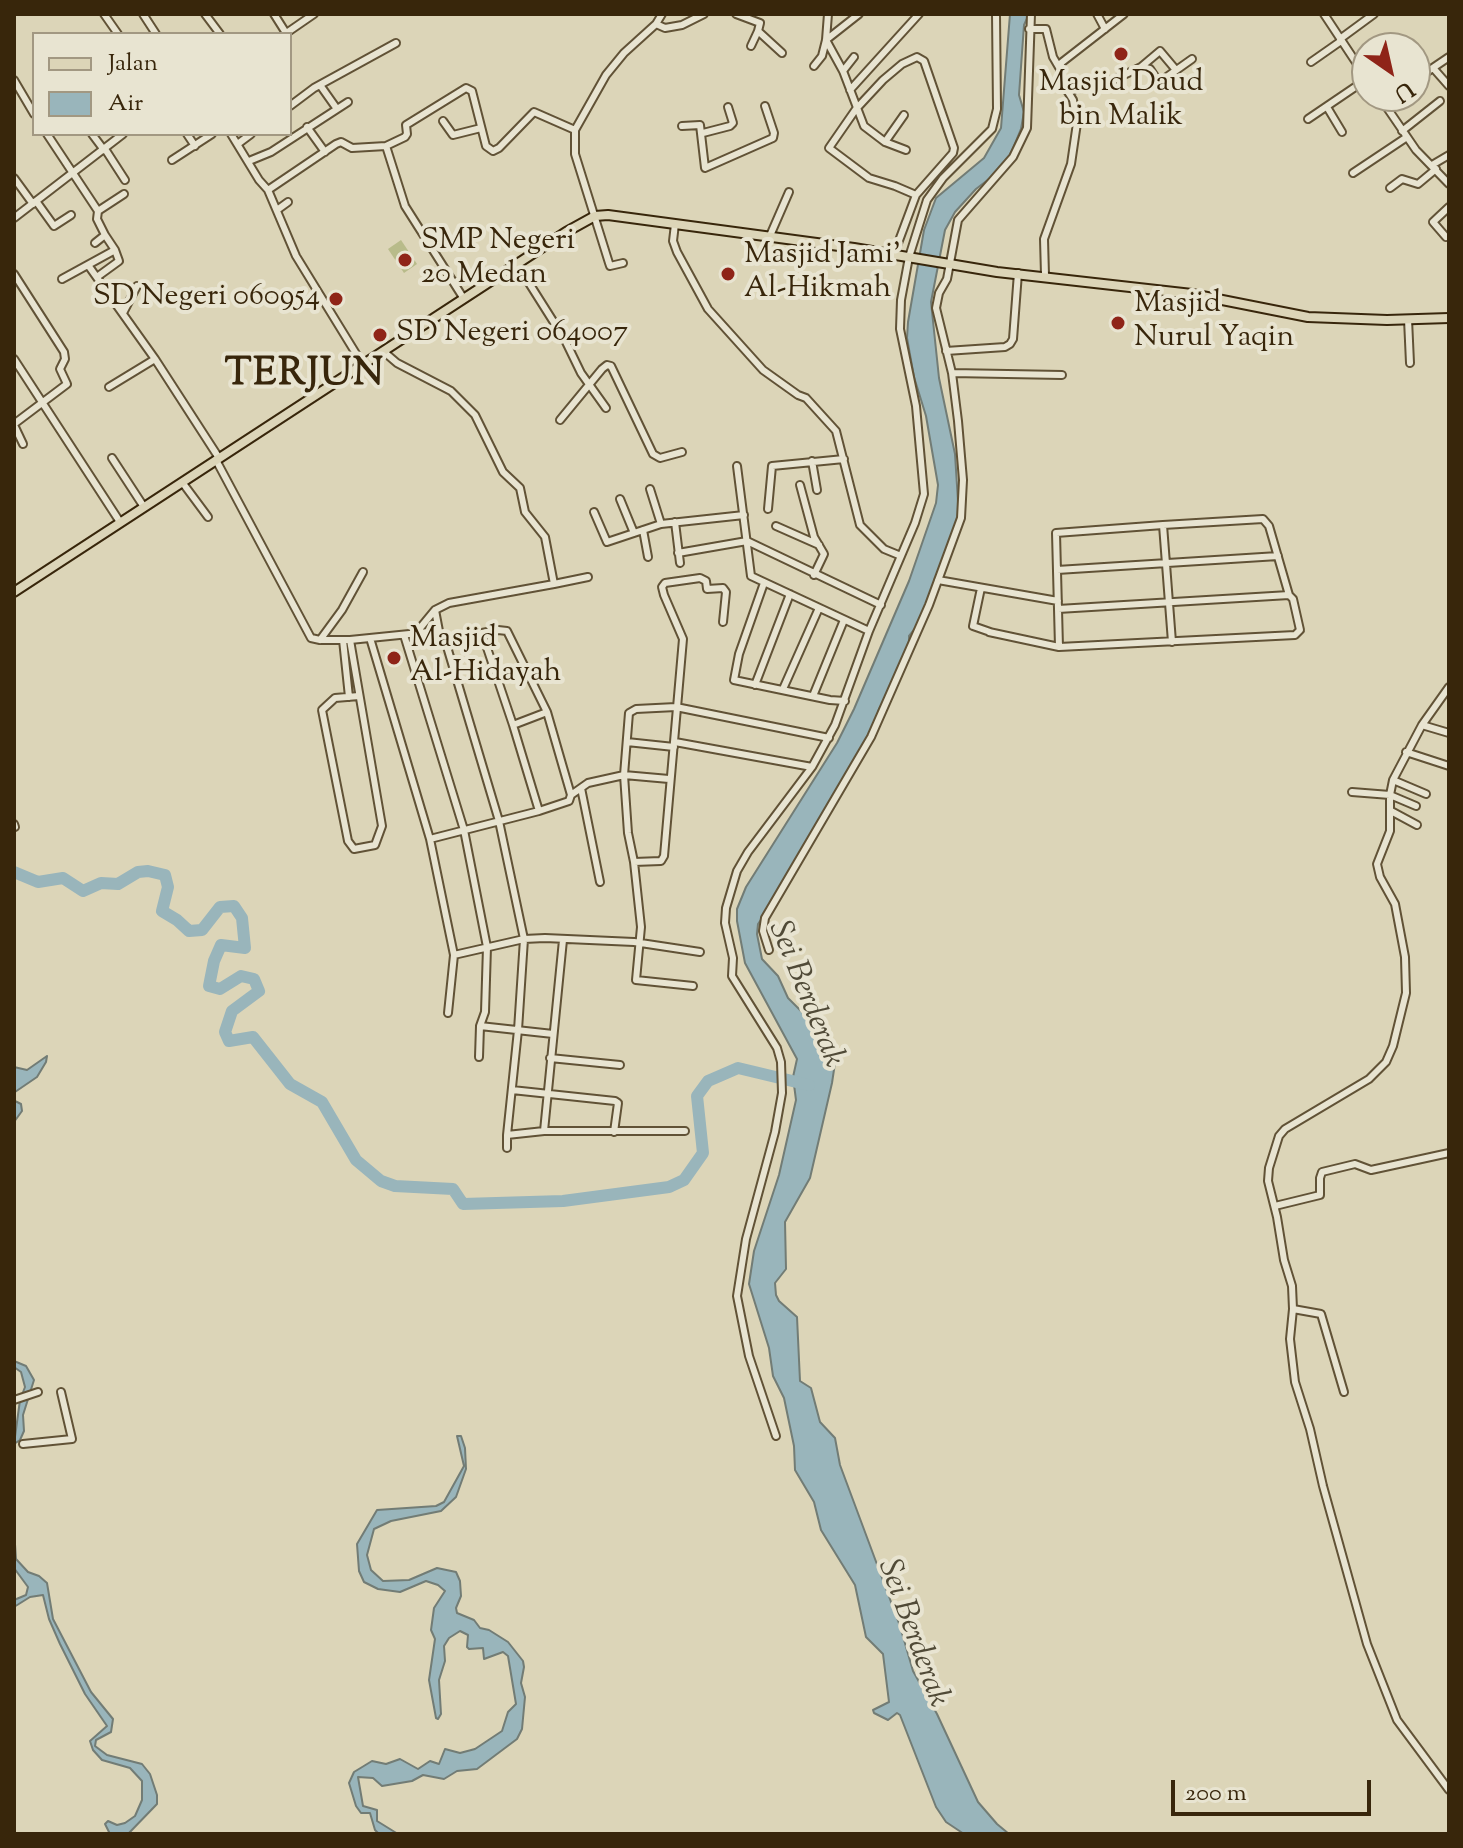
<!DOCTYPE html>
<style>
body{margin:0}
#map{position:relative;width:1463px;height:1848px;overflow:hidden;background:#dcd5b8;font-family:"Sorts Mill Goudy",serif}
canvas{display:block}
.frame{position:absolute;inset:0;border:16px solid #38260b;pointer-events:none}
.legend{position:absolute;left:32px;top:32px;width:260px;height:104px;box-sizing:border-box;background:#e8e4d1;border:2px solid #a29882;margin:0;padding:10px 14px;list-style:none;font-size:24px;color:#38260b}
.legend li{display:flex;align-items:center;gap:16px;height:40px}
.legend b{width:40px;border:2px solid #a29882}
.north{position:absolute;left:1351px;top:32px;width:80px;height:80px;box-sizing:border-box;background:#e8e4d1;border:2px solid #a29882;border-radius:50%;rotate:146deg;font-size:22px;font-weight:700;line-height:32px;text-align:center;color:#38260b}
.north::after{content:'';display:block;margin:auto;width:28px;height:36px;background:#8f2418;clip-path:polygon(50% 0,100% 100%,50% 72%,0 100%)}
.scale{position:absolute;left:1171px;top:1780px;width:200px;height:36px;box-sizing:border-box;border:4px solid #38260b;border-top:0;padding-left:10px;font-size:24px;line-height:28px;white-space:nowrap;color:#38260b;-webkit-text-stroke:6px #e8e4d1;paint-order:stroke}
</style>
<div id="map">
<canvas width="1463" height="1848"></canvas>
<div class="frame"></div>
<ul class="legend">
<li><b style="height:10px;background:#dcd5b8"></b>Jalan</li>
<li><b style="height:22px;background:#99b5bb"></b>Air</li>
</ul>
<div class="north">U</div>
<div class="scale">200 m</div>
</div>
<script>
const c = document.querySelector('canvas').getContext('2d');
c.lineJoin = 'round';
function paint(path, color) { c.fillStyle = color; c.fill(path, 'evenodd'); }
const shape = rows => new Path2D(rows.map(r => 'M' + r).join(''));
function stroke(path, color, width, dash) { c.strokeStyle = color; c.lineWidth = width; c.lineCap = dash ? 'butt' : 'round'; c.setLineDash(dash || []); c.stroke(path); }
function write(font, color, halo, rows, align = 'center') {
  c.font = font + ' "Sorts Mill Goudy",serif'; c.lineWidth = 8; c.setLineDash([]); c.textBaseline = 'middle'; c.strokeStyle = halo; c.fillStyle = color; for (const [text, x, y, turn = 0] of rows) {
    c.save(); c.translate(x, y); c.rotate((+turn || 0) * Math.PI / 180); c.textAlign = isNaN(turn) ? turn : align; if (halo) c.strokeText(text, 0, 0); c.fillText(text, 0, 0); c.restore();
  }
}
paint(shape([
 [401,240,417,264,404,273,388,249]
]), '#b8bb8a');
const water = shape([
 [1010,14,1029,14,1024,25,1019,95,1024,112,1021,129,1006,166,976,189,955,212,945,230,931,302,939,378,955,454,959,517,918,625,909,636,909,647,890,692,879,709,876,723,769,908,758,924,757,934,762,959,778,976,788,998,822,1032,832,1048,835,1063,832,1083,810,1178,785,1222,786,1269,775,1283,776,1295,779,1301,797,1317,800,1381,811,1388,820,1422,835,1438,840,1465,900,1626,913,1671,937,1714,978,1802,997,1824,1009,1834,964,1834,946,1822,936,1807,900,1715,897,1713,888,1720,874,1713,873,1710,889,1702,883,1654,866,1637,855,1585,821,1530,814,1502,795,1470,794,1446,784,1398,773,1376,769,1348,749,1284,754,1251,779,1175,796,1100,793,1077,797,1059,745,963,737,921,737,909,746,887,837,743,854,709,909,581,936,503,938,485,926,416,914,377,907,338,908,322,924,230,936,198,984,158,1001,128,1010,14],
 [47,1056,46,1062,37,1077,15,1092,15,1101,21,1104,22,1111,14,1122,14,1067,27,1070,47,1056],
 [14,1361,26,1366,34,1380,23,1415,24,1431,20,1440,14,1444,20,1400,25,1387,21,1372,14,1367,14,1361],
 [457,1436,461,1436,465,1448,466,1469,456,1497,441,1511,391,1521,374,1529,367,1555,371,1570,383,1581,409,1580,437,1568,456,1572,460,1581,461,1596,456,1608,457,1613,474,1620,480,1628,489,1630,508,1642,523,1661,524,1667,521,1683,525,1697,522,1729,517,1739,477,1769,457,1771,444,1779,423,1775,412,1781,382,1786,373,1778,358,1777,363,1806,377,1810,377,1821,398,1834,379,1834,375,1830,370,1813,361,1813,356,1806,349,1783,354,1772,372,1761,386,1764,400,1759,418,1769,430,1761,439,1764,445,1749,460,1753,475,1749,502,1731,508,1712,516,1704,508,1656,503,1652,484,1659,483,1648,469,1649,467,1647,468,1635,460,1631,449,1638,444,1646,445,1661,439,1680,441,1714,438,1719,436,1718,429,1680,435,1639,431,1630,434,1608,445,1591,438,1585,426,1581,400,1592,378,1589,364,1582,359,1571,357,1544,377,1510,436,1506,444,1502,464,1466,457,1436],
 [14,1529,16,1559,28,1572,39,1576,47,1583,53,1619,91,1692,113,1719,111,1732,96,1740,95,1746,107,1755,142,1764,150,1774,157,1795,157,1804,128,1834,110,1834,105,1824,108,1821,117,1825,125,1823,135,1816,142,1800,142,1781,130,1768,102,1760,93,1750,90,1741,107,1726,85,1694,60,1644,49,1619,43,1595,30,1597,14,1607,14,1600,26,1595,28,1587,14,1568,14,1529]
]);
paint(water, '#99b5bb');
stroke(water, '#727c75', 2);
stroke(shape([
 [14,872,38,882,63,878,83,891,101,883,118,884,138,872,148,871,165,875,168,887,162,911,177,920,189,931,202,930,220,907,234,906,242,918,245,948,221,945,214,961,209,986,220,989,241,976,254,979,259,991,232,1011,225,1032,229,1041,253,1037,290,1084,322,1102,356,1160,381,1181,395,1186,453,1189,463,1204,563,1201,669,1187,684,1180,703,1153,697,1096,708,1081,738,1068,809,1085]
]), '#99b5bb', 12);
const minor = shape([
 [104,14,118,34],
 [143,14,156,34],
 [205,14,220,34],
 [274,14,286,33],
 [736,14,760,23,758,31,782,53],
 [1097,14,1105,29],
 [1324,14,1367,79],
 [656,24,665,28,682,25,704,14],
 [1029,29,1046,29,1053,57,1060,69],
 [285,34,314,14],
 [1340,39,1374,14],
 [826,40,843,71,864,126,885,142,906,150],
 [826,40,859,14],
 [751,46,758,31],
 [1311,62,1341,41],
 [814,66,822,56,826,40,828,14],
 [1141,67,1160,51,1176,70],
 [1434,69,1449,86],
 [843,71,854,57],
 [14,80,34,114],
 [1415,80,1449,57],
 [320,85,337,109],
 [850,90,919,14],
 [1069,91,1113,80,1141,67,1150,69,1158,81,1161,81,1192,59],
 [1379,96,1416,150,1449,184],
 [290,106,314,88,396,43],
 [1327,107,1342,132],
 [1308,119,1367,79],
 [443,121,453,135,481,128],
 [682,126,700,125,705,168,773,138,774,133,765,106],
 [307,127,325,152],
 [1402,131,1440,101],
 [703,133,730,126,733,123,728,107],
 [47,134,98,211,124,194],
 [92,134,104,150],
 [187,134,195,146],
 [231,134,259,180,268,190,296,256,363,365],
 [885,142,904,115],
 [239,143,251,134],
 [386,146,405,206,464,299],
 [105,149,125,180],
 [172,160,212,134],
 [249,161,271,152,348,102],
 [1432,165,1449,155],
 [1353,173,1407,137],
 [14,178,33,204],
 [1390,188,1402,179,1418,184,1436,169],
 [268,190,336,144,341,142,352,148,386,146,405,137,407,134,406,125,466,88,472,91,486,146,493,151,499,148,534,112,575,130],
 [36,201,54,226,71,215],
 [277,210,288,202],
 [14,218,123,134],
 [675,224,673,241,677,252,708,309,763,370,798,395,806,398,836,431,860,525,884,549,901,556],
 [1446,237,1433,222,1449,207],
 [769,238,789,192],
 [95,243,105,235,97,219,98,211],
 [894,254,916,195,953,153,954,148,924,61,917,57,902,64,883,80,856,109,829,148,869,178,895,186,916,195],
 [623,263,610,266,609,263,575,154,575,130,606,75,624,53,656,24,662,14],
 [517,264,565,340,581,373,606,408],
 [88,265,155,359,219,458],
 [14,274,64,352,65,359,60,369,67,384,14,424],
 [1045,275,1044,239,1071,164,1077,123,1073,100,1060,79,1061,63,1124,14],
 [97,277,119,261,115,250],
 [62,279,115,250,105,235],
 [123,313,137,286],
 [1408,319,1410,363],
 [383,351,397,363,451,391,475,415,503,472,520,488,525,512,545,537,554,584,588,577],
 [946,351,1005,347,1010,344,1013,339,1018,273],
 [14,359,120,522],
 [952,373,1062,375],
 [109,387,155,359],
 [560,420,602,369,607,365,611,366,653,454,660,458,682,452],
 [14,425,23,444],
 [112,458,144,507],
 [216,460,311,638,320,640,350,640,439,631],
 [812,461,817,490],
 [737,466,751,576,869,631],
 [182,482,208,517],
 [800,485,814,537,824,554,814,575],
 [650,489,661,524],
 [620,499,634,533],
 [768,509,772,466,844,459],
 [594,512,607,542,661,524,744,515],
 [675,522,680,563],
 [1163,525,1263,519,1269,526,1289,595],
 [776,526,819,545],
 [643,530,648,557],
 [678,553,747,541,881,605],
 [1057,570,1278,556],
 [938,580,1058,601],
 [764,583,739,654,734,680,830,700,845,701],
 [554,584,449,603,435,610,439,631,445,640,499,821,524,939,518,1030,507,1135,544,1131,685,1131],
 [981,588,973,626,993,633],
 [989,632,1059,647,1295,635,1300,630,1293,599,1289,595,1058,609],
 [416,633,435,610],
 [482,633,513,725,539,811],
 [404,635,464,830,487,947,485,1012,480,1026,479,1057],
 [370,638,430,839,454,955,448,1013],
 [320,640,342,610,363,572],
 [343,640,349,697],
 [350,640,382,826,375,845,354,849,348,841,322,710,335,698,359,696],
 [445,640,498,630,507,631,547,712,571,795],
 [1059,647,1056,533,1163,525,1172,642],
 [755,685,790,594],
 [1449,687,1422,725,1393,780,1390,795,1390,831,1377,864,1380,877,1395,904,1405,957,1406,993,1393,1046,1386,1062,1369,1079,1285,1129,1279,1136,1269,1168,1268,1181,1277,1217,1284,1260,1292,1286,1293,1309,1290,1339,1295,1382,1310,1429,1323,1486,1367,1644,1397,1720,1449,1790],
 [783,689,819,608],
 [813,696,844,620],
 [513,725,547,712],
 [1422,725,1449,733],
 [627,742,674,747],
 [675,742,812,767],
 [1406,752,1449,766],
 [1393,780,1426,794],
 [581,788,600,882],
 [1352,792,1390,795,1416,806],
 [1391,811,1417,825],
 [14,824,15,827],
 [430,839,539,811,569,801,571,795,588,783,624,775,669,779],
 [634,862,661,861,664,856,683,639,664,595,662,587,665,583,700,578,706,581,707,589,723,588,726,592,723,622],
 [769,950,763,931,765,918,871,737,929,605,961,518,963,480,958,421,952,373,936,308,939,293,947,279,958,220,1013,157,1027,128,1031,14],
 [454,955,524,939,545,938,634,942,700,952],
 [693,986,636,980,641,927,634,862,628,833,624,775,629,713,636,709,676,707,829,738],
 [480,1026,553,1034],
 [550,1058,620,1065],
 [512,1090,615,1101,618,1103,614,1132],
 [544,1131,563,940],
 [507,1135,507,1148],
 [1275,1206,1320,1195,1320,1178,1322,1172,1355,1164,1371,1170,1449,1153],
 [1293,1309,1321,1314,1344,1392],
 [14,1400,38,1392],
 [776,1436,749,1356,737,1296,746,1239,775,1132,782,1093,781,1062,777,1048,732,976,733,958,725,923,726,908,737,871,748,852,812,767,835,725,869,631,915,523,924,494,916,406,900,329,901,300,909,257,927,200,943,178,992,129,997,109,996,14],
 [23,1444,72,1439,61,1392]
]);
const major = shape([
 [14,592,566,232,595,216,608,215,854,248,997,272,1192,294,1308,317,1387,320,1449,318]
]);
stroke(minor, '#615236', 10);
stroke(major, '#38260b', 12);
stroke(minor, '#e8e4d1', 6);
stroke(major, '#dcd5b8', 8);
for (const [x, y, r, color] of [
 [1121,54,8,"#8f2418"],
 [405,260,8,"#8f2418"],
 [728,274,8,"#8f2418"],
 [336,299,8,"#8f2418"],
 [1118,323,8,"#8f2418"],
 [380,335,8,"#8f2418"],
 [394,658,8,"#8f2418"]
]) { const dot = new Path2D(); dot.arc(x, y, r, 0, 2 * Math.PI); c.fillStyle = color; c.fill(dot); stroke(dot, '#e8e4d1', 3); }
write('30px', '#38260b', '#e8e4d1', [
 ["Masjid Daud",1121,85,"center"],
 ["bin Malik",1121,119,"center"],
 ["SMP Negeri",421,243],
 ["20 Medan",421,277],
 ["Masjid Jami'",744,257],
 ["Al-Hikmah",744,291],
 ["SD Negeri 060954",320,299,"right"],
 ["Masjid",1134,306],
 ["Nurul Yaqin",1134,340],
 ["SD Negeri 064007",396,335],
 ["Masjid",410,641],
 ["Al-Hidayah",410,675]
], 'left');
write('italic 32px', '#504a37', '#e8e4d1', [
 ["Sei Berderak",804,995,68],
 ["Sei Berderak",911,1634,70]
]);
c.letterSpacing = '2px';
write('bold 38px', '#38260b', '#e8e4d1', [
 ["TERJUN",305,378]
]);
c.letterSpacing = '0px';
</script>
